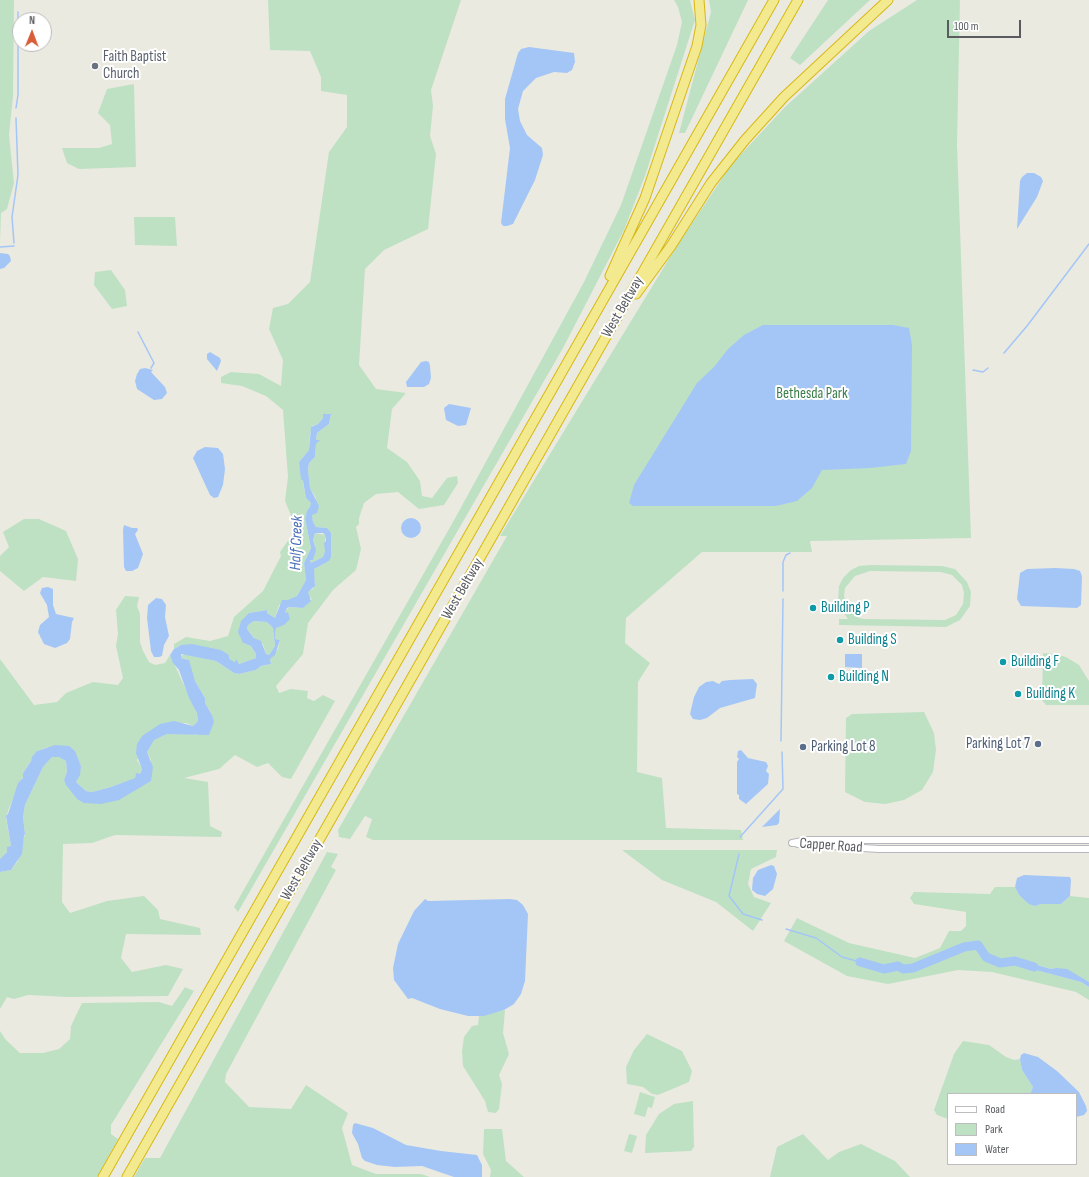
<!DOCTYPE html>
<style>
body{margin:0}
#map{position:relative;width:1089px;height:1177px;overflow:hidden;background:#ebeae0;font-family:"Sofia Sans Condensed",sans-serif}
canvas{display:block}
.legend{position:absolute;left:947px;top:1093px;width:130px;height:72px;box-sizing:border-box;background:#fff;border:1px solid #bdbdbf;margin:0;padding:5px 7px;list-style:none;font-size:12px;color:#595b60}
.legend li{display:flex;align-items:center;gap:8px;height:20px}
.legend b{width:20px;border:1px solid #bdbdbf}
.north{position:absolute;left:12px;top:12px;width:40px;height:40px;box-sizing:border-box;background:#fff;border:1px solid #bdbdbf;border-radius:50%;rotate:1deg;font-size:11px;font-weight:700;line-height:16px;text-align:center;color:#595b60}
.north::after{content:'';display:block;margin:auto;width:14px;height:18px;background:#d95d38;clip-path:polygon(50% 0,100% 100%,50% 72%,0 100%)}
.scale{position:absolute;left:947px;top:20px;width:74px;height:18px;box-sizing:border-box;border:2px solid #595b60;border-top:0;padding-left:5px;font-size:12px;line-height:14px;white-space:nowrap;color:#595b60;-webkit-text-stroke:3px #fff;paint-order:stroke}
</style>
<div id="map">
<canvas width="1089" height="1177"></canvas>
<ul class="legend">
<li><b style="height:5px;background:#fff"></b>Road</li>
<li><b style="height:11px;background:#bee1c4"></b>Park</li>
<li><b style="height:11px;background:#a4c6f7"></b>Water</li>
</ul>
<div class="north">N</div>
<div class="scale">100 m</div>
</div>
<script>
const c = document.querySelector('canvas').getContext('2d');
c.lineJoin = 'round';
function paint(path, color) { c.fillStyle = color; c.fill(path, 'evenodd'); }
const shape = rows => new Path2D(rows.map(r => 'M' + r).join(''));
function stroke(path, color, width, dash) { c.strokeStyle = color; c.lineWidth = width; c.lineCap = dash ? 'butt' : 'round'; c.setLineDash(dash || []); c.stroke(path); }
function write(font, color, halo, rows, align = 'center') {
  c.font = font + ' "Sofia Sans Condensed",sans-serif'; c.lineWidth = 4; c.setLineDash([]); c.textBaseline = 'middle'; c.strokeStyle = halo; c.fillStyle = color; for (const [text, x, y, turn = 0] of rows) {
    c.save(); c.translate(x, y); c.rotate((+turn || 0) * Math.PI / 180); c.textAlign = isNaN(turn) ? turn : align; if (halo) c.strokeText(text, 0, 0); c.fillText(text, 0, 0); c.restore();
  }
}
paint(shape([
 [0,0,14,0,13,96,9,135,14,183,7,209,1,213,0,243],
 [268,0,461,0,431,90,433,106,430,136,436,154,428,229,384,250,365,269,359,365,376,389,406,393,392,409,387,448,407,462,420,481,422,496,432,498,447,478,457,476,458,483,444,505,419,509,398,492,376,494,364,503,359,518,359,524,356,527,361,549,356,570,333,590,308,623,303,654,276,686,279,693,291,689,308,691,307,698,314,701,323,695,335,701,291,779,282,777,268,763,257,767,235,755,219,769,184,778,208,782,210,826,222,832,221,837,115,835,92,843,63,844,62,902,70,913,107,901,144,896,158,910,160,919,200,928,201,935,126,934,121,958,132,972,166,965,183,969,168,996,68,997,28,995,14,999,7,997,0,1009,0,872,11,870,18,861,25,834,23,817,25,805,43,767,52,757,59,756,66,761,67,772,64,780,77,799,151,781,151,760,147,752,153,740,167,734,181,733,198,735,212,715,205,703,205,698,195,681,187,659,181,658,180,656,186,654,216,661,234,673,239,674,256,670,261,666,271,664,270,659,278,649,280,640,275,639,276,628,287,609,290,607,303,608,312,599,307,595,308,591,313,589,315,581,313,574,314,569,329,561,327,528,316,527,313,522,312,515,316,498,310,488,308,471,309,463,315,457,316,444,319,440,316,440,317,433,329,424,331,414,323,418,318,424,312,426,310,434,309,450,299,462,306,498,311,503,311,508,305,519,311,548,304,563,306,580,297,596,279,605,275,618,267,613,267,610,249,613,243,643,251,646,256,654,256,658,239,664,236,660,235,662,181,645,174,649,174,644,186,637,210,641,228,636,234,617,263,591,281,556,280,552,292,535,292,518,285,501,288,477,283,410,266,396,242,386,221,383,221,377,231,372,259,374,281,386,283,360,269,329,273,308,288,304,310,282,329,152,347,127,347,95,321,91,321,77,310,51,270,50],
 [674,0,690,0,695,20,645,176,624,230,563,348,238,912,234,907,453,522,584,282,621,205,677,45,682,22,678,7],
 [709,0,748,0,685,133,679,133,711,12],
 [828,0,870,0,800,65,790,58],
 [917,0,960,0,957,144,971,538,810,541,812,552,702,552,626,618,625,643,650,663,638,682,637,772,662,778,666,828,741,830,743,840,373,840,366,837,372,819,365,816,350,839,339,837,338,830,507,536,500,536,675,249,731,165,785,107,869,31],
 [134,84,136,167,79,169,67,163,62,148,99,148,112,144,110,125,98,113,107,89],
 [134,217,175,217,177,246,135,245],
 [111,270,125,290,127,306,112,309,94,285,95,272],
 [24,519,39,519,66,531,78,559,76,581,43,577,24,591,0,571,0,556,9,547,3,532],
 [315,533,325,535,325,551,323,557,311,563,310,562,315,546,313,540],
 [870,565,942,566,955,569,967,582,971,592,970,606,960,620,946,627,839,625,839,619,848,619,843,612,838,602,839,586,843,578,851,570,859,566],
 [870,571,941,572,952,575,962,585,964,593,963,604,956,615,945,620,864,619,859,618,848,609,844,596,845,588,855,576],
 [125,596,139,597,137,606,140,614,140,642,143,651,149,662,155,665,165,663,170,655,197,713,198,721,193,726,186,723,160,724,137,760,142,768,140,774,135,776,136,778,111,787,92,792,86,791,76,782,81,766,78,760,48,747,37,751,23,773,23,777,9,808,6,818,11,846,3,857,0,859,0,659,34,705,57,702,66,693,93,682,118,685,123,678,116,646,118,634,116,610],
 [254,621,267,622,273,628,275,646,269,655,266,654,263,644,255,639,247,629,248,625],
 [1043,653,1055,654,1066,657,1079,665,1089,681,1089,705,1046,705,1042,700],
 [924,712,934,733,936,750,933,772,922,790,904,800,885,804,865,802,845,792,846,718,852,714],
 [622,850,777,850,776,857,751,869,748,884,754,897,771,903,753,931,716,902,662,880],
 [327,852,338,854,331,867,336,870,226,1074,225,1082,249,1107,291,1109,306,1085,348,1113,342,1128,352,1165,376,1174,421,1174,430,1177,134,1177,145,1158,160,1158],
 [995,887,1015,887,1019,895,1035,906,1041,904,1061,904,1070,896,1089,898,1089,982,1056,968,1051,969,1023,961,1022,966,1081,982,1089,987,1089,1000,1076,992,992,972,958,970,888,984,847,976,784,941,797,918,849,943,915,958,940,948,949,931,961,931,966,926,966,912,914,904,910,898,914,892,990,894],
 [185,987,194,991,111,1125,111,1134,118,1139,97,1177,0,1177,0,1031,6,1040,20,1053,43,1053,59,1049,70,1039,71,1026,82,1003,159,1002,172,1006],
 [505,1010,503,1033,509,1054,499,1075,502,1084,499,1109,496,1113,488,1112,485,1101,463,1066,462,1051,464,1037,472,1026,478,1025,479,1016],
 [647,1034,682,1051,692,1071,689,1082,658,1095,652,1094,643,1087,627,1084,626,1067,634,1050],
 [963,1041,989,1045,1006,1057,1014,1060,1020,1059,1022,1070,1033,1087,1030,1094,948,1094,948,1119,937,1115,934,1110,954,1054],
 [640,1092,655,1097,652,1108,648,1107,645,1117,634,1114],
 [693,1101,694,1147,691,1151,645,1153,646,1135,659,1114,674,1104],
 [484,1129,502,1129,506,1161,524,1177,490,1177,491,1170,483,1154],
 [629,1134,637,1136,632,1153,624,1151],
 [803,1134,828,1160,839,1152,861,1144,895,1161,910,1177,770,1177,777,1147]
]), '#bee1c4');
paint(shape([
 [529,47,574,53,575,62,572,70,567,73,554,72,536,78,523,91,518,109,520,121,527,135,542,148,543,155,535,180,513,224,507,226,503,226,501,223,510,148,505,119,505,99,518,53,521,49],
 [1027,173,1034,173,1041,177,1043,181,1037,197,1017,229,1020,181,1022,177],
 [0,253,8,254,10,256,11,261,4,268,0,269],
 [763,325,893,325,909,328,912,345,911,451,906,464,870,468,822,470,812,488,797,501,776,506,633,506,629,503,634,485,697,383,714,367,728,349,744,335],
 [210,352,220,358,221,361,217,371,207,359,207,354],
 [426,361,429,362,430,366,431,378,429,384,424,387,407,387,406,382,421,362],
 [145,368,153,370,151,372,165,387,167,393,162,399,154,400,137,389,135,381,137,374,140,369],
 [449,404,471,408,466,425,458,426,446,420,444,408],
 [323,414,331,414,329,424,317,433,316,440,320,440,316,444,315,457,309,463,308,470,310,488,319,506,317,513,312,515,313,522,316,527,327,528,331,533,331,557,329,561,314,569,315,586,308,592,311,601,303,608,290,607,287,608,285,613,288,612,290,619,284,625,276,628,275,639,280,640,275,655,270,659,271,664,261,666,256,670,239,674,234,673,216,661,181,654,181,658,189,660,195,681,205,698,205,703,212,715,214,722,209,735,167,734,154,740,147,752,153,767,151,781,119,800,101,804,84,803,77,799,66,785,64,780,67,772,66,761,59,757,52,757,43,767,25,805,23,817,25,834,24,836,22,854,11,870,0,872,0,859,7,852,7,847,11,846,6,816,8,814,18,783,23,778,23,773,31,761,32,757,37,751,55,745,69,746,75,751,81,766,80,775,76,782,86,791,92,792,111,787,135,778,136,773,140,774,142,769,136,753,137,744,142,736,160,724,174,721,193,726,198,721,197,713,189,698,179,670,173,663,170,655,174,649,181,645,192,644,221,650,229,655,229,659,235,662,236,659,239,664,256,658,256,654,251,646,243,643,238,632,241,621,249,613,267,610,267,613,275,618,282,600,288,600,297,596,306,580,304,563,311,548,305,519,307,511,310,507,311,503,306,498,303,481,301,479,299,462,309,450,311,427,318,424,323,418],
 [315,533,323,533,325,535,326,541,324,543,325,551,323,557,311,563,310,560,313,560,316,550,313,540],
 [254,621,267,622,273,628,275,646,269,655,266,654,261,641,254,638,247,629,248,625],
 [205,447,218,448,223,454,225,469,223,485,218,497,214,498,210,495,193,458,197,451],
 '401 528a10 10 0 1 1 20 0a10 10 0 1 1-20 0Z',
 [124,525,132,528,137,528,138,530,135,534,143,554,138,568,132,571,126,571,124,567,123,530],
 [1055,568,1074,569,1080,571,1082,576,1081,605,1077,608,1021,606,1017,599,1020,573,1027,569],
 [48,587,53,589,53,605,56,614,74,618,72,622,70,639,67,643,55,648,44,644,38,632,40,625,49,617,47,605,40,593,42,588],
 [156,598,162,599,166,605,165,617,169,636,164,645,162,656,159,657,154,657,151,651,147,618,148,605],
 [845,654,862,654,862,668,845,667],
 [753,679,757,684,755,698,720,708,707,718,700,720,693,719,690,714,694,697,699,687,706,682,713,681,719,684,722,681,730,680],
 [741,750,748,758,766,762,768,766,766,771,769,774,768,784,746,804,739,799,739,795,737,794,737,762,739,759,737,757,738,751],
 [780,809,779,823,777,825,762,827],
 [771,865,774,866,777,874,773,889,765,896,757,894,752,890,753,878,758,870],
 [1024,875,1070,877,1071,880,1070,896,1061,904,1041,904,1035,906,1029,904,1019,895,1015,887,1017,878],
 [425,899,428,901,510,899,517,900,523,905,528,914,525,981,521,994,514,1004,504,1010,484,1016,468,1016,440,1009,412,998,408,999,394,980,393,968,398,944,414,911],
 [1023,961,1051,969,1056,968,1067,969,1089,982,1089,987,1081,982,1021,966],
 [1024,1053,1038,1057,1057,1071,1079,1092,1086,1106,1087,1111,1084,1115,1076,1117,1076,1094,1030,1094,1033,1087,1022,1070,1020,1059,1021,1055],
 [355,1123,373,1128,406,1145,441,1151,477,1155,482,1165,482,1177,454,1177,422,1166,395,1167,377,1165,365,1161,362,1158,358,1144,352,1133,353,1125]
]), '#a4c6f7');
stroke(shape([
 [16,108,18,95,18,12],
 [14,243,12,217,18,175,16,118],
 [0,247,14,246],
 [138,332,154,363,151,368],
 [1004,353,1027,326,1089,244],
 [973,370,983,372,988,368],
 [783,591,783,562,786,555,790,553],
 [781,741,783,599],
 [740,837,783,789,782,752],
 [739,854,729,896,743,914,762,920],
 [786,929,816,938,842,957,860,962]
]), '#a4c6f7', 1.5);
stroke(shape([
 [860,962,884,969,898,966,903,969,913,968,964,947,978,945,986,957,1000,963,1015,961,1034,967]
]), '#a4c6f7', 9);
const minor = shape([
 [792,843,808,840,1089,840],
 [798,844,879,849,1089,849]
]);
const highway = shape([
 [610,276,645,198,697,46,701,25,699,0],
 [636,294,671,246,711,183,745,140,784,97,888,0],
 [103,1177,774,0],
 [127,1177,798,0]
]);
stroke(minor, '#b6b7bc', 8);
stroke(highway, '#d7b814', 11);
stroke(minor, '#fff', 6);
stroke(highway, '#f3e98f', 9);
for (const [x, y, r, color] of [
 [95,66,4,"#6b7280"],
 [813,608,4,"#0f9aa8"],
 [840,640,4,"#0f9aa8"],
 [1003,662,4,"#0f9aa8"],
 [831,677,4,"#0f9aa8"],
 [1018,694,4,"#0f9aa8"],
 [1038,744,4,"#5c6f8a"],
 [803,747,4,"#5c6f8a"]
]) { const dot = new Path2D(); dot.arc(x, y, r, 0, 2 * Math.PI); c.fillStyle = color; c.fill(dot); stroke(dot, '#fff', 1.5); }
write('15px', '#5b616d', '#fff', [
 ["Faith Baptist",103,57],
 ["Church",103,74]
], 'left');
write('15px', '#595b60', '#fff', [
 ["West Beltway",623,307,-60],
 ["West Beltway",463,589,-60],
 ["Capper Road",831,846,4],
 ["West Beltway",302,870,-60]
]);
write('15px', '#3b7d48', '#fff', [
 ["Bethesda Park",812,394]
]);
write('15px', '#0d838f', '#fff', [
 ["Building P",821,608],
 ["Building S",848,640],
 ["Building F",1011,662],
 ["Building N",839,677],
 ["Building K",1026,694]
], 'left');
write('15px', '#4e5e75', '#fff', [
 ["Parking Lot 7",1030,744],
 ["Parking Lot 8",811,747,"left"]
], 'right');
write('italic 16px', '#4a6eb7', '#fff', [
 ["Half Creek",297,543,-88]
]);
</script>
